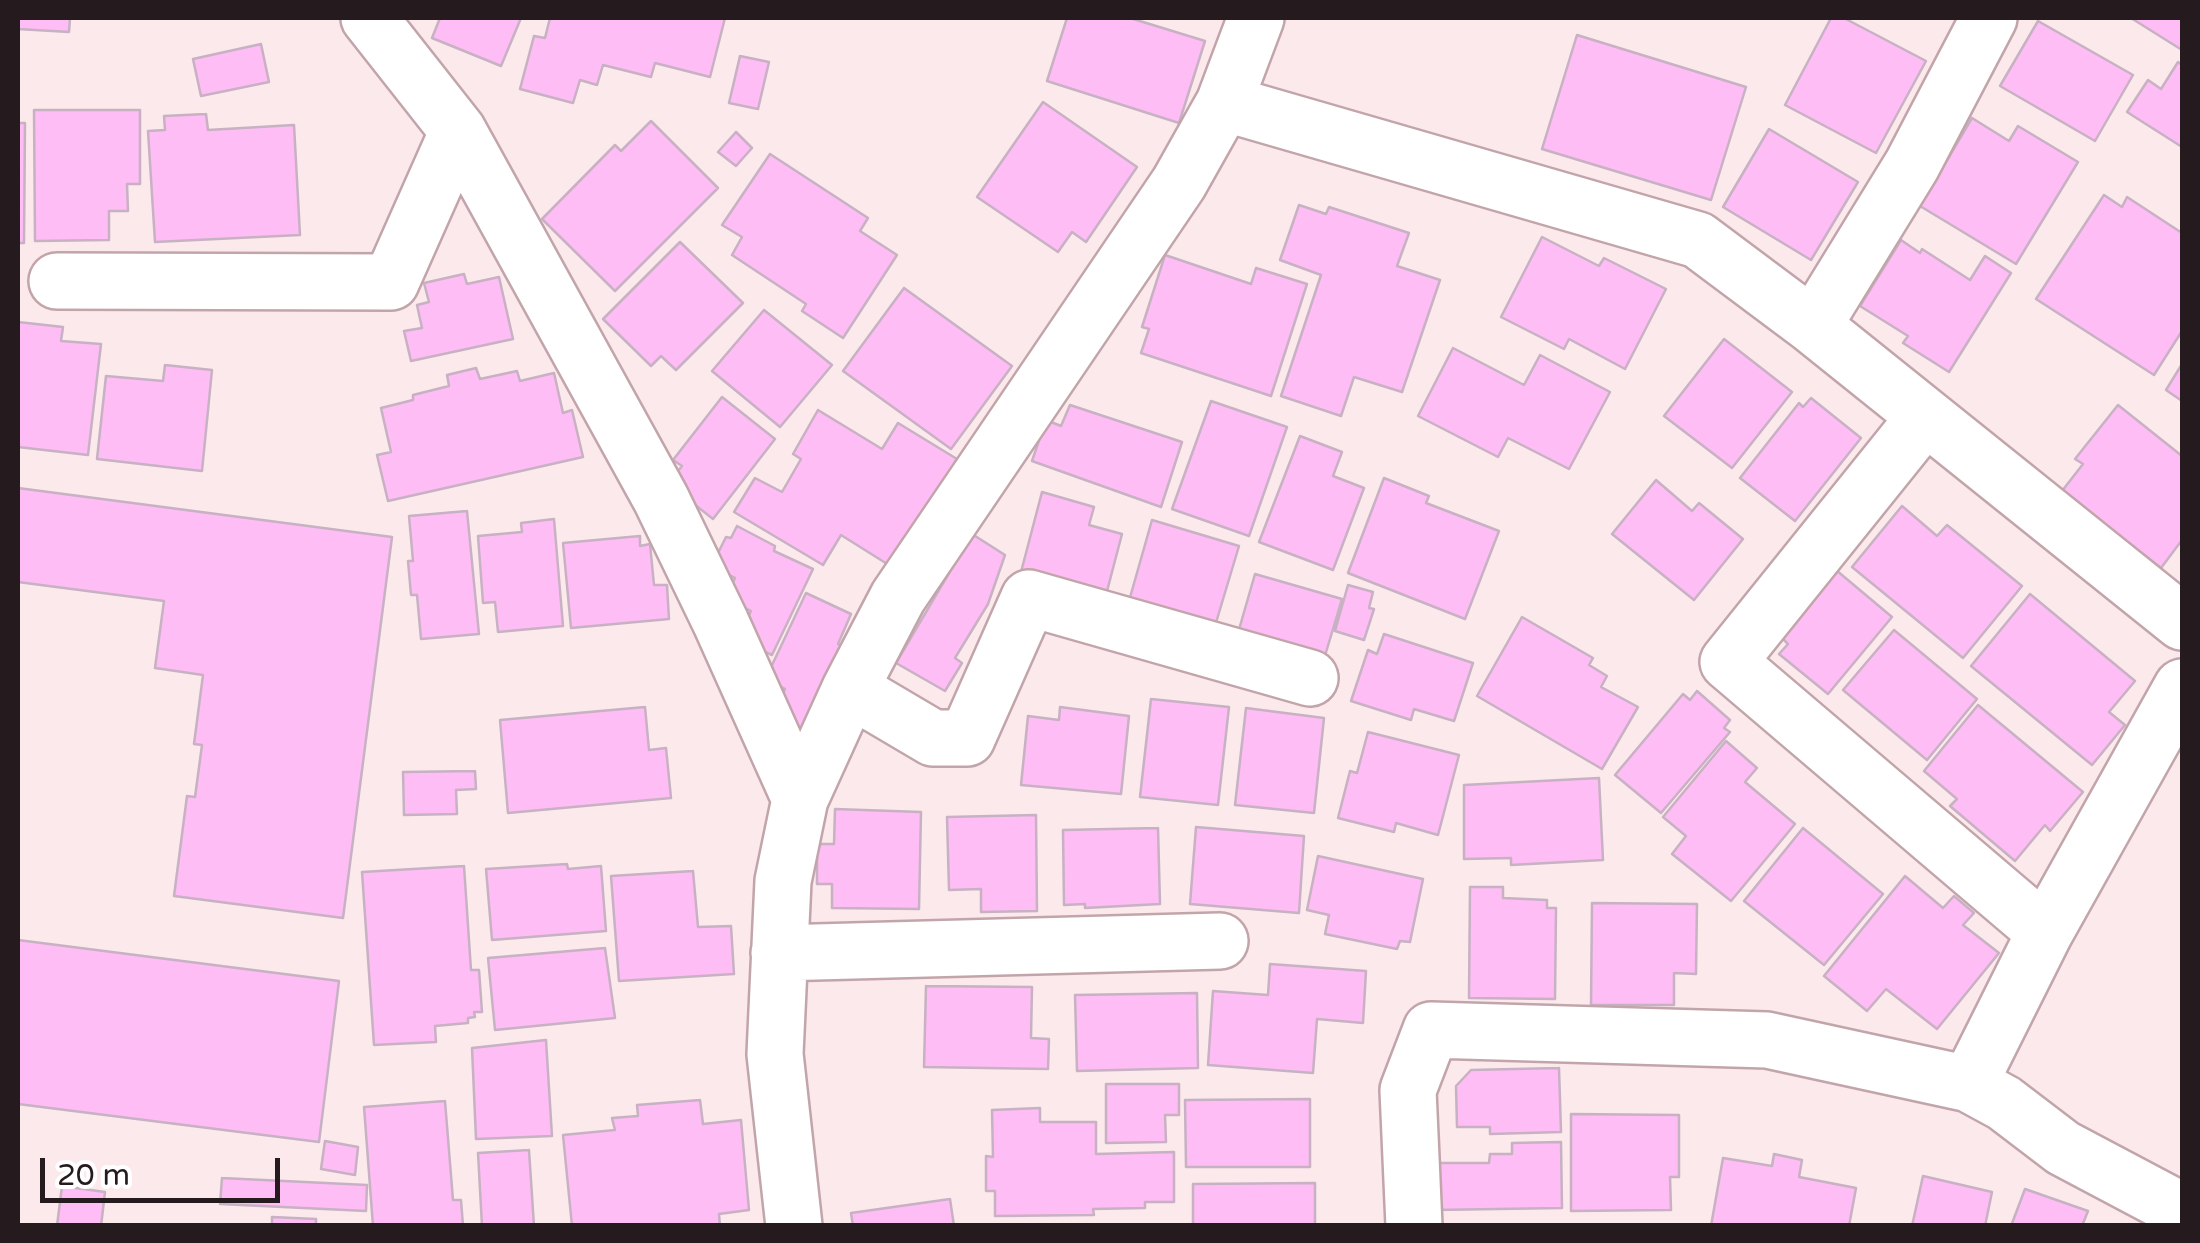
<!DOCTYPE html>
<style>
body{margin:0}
#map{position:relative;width:2200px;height:1243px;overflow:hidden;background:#fce9ec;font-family:"Varela Round",sans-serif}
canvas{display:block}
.frame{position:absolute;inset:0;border:20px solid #251a1d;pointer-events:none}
.scale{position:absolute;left:40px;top:1158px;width:240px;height:45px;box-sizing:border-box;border:5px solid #251a1d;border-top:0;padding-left:12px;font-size:30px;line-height:35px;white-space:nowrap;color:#251a1d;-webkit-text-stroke:8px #fff;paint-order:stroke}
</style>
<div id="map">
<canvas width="2200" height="1243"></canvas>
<div class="frame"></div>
<div class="scale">20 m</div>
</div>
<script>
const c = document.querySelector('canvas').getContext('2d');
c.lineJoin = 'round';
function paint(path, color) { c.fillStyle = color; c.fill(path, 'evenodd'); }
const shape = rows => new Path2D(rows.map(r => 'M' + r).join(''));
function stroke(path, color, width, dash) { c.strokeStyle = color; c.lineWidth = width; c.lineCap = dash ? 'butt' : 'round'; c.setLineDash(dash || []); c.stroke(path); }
const building = shape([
 [18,18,70,18,69,32,18,29,18,18],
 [440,18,521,18,501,66,432,38,440,18],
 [550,18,725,18,710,77,655,63,651,77,603,65,597,85,580,80,573,103,520,89,534,36,545,38,550,18],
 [1067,18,1130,18,1205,41,1179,123,1047,81,1067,18],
 [1831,18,1844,18,1926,61,1876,153,1785,105,1831,18],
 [2131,18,2182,18,2182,50,2131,18],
 [2038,21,2133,75,2095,141,2000,86,2038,21],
 [1577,35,1746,87,1711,200,1542,149,1577,35],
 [261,44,269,82,201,96,193,59,261,44],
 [740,56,769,62,758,109,729,103,740,56],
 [2178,62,2182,65,2182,147,2127,112,2148,80,2161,89,2178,62],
 [1043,102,1137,167,1086,242,1072,232,1058,252,977,197,1043,102],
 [34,110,140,110,140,184,127,184,128,211,109,211,109,240,35,241,34,110],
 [206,114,208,130,294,125,300,235,155,242,148,131,165,130,164,116,206,114],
 [1972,118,2009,141,2018,126,2078,162,2016,264,1920,206,1972,118],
 [651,121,718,188,615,291,542,219,615,145,621,151,651,121],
 [18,123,25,123,24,243,18,243,18,123],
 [1769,129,1858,182,1811,260,1723,207,1769,129],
 [736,132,752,148,736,166,718,152,736,132],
 [770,154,868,218,860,231,897,255,843,338,802,311,806,304,732,255,742,237,722,225,770,154],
 [2104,195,2122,207,2127,197,2182,233,2182,331,2154,375,2036,299,2104,195],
 [1299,205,1326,214,1329,207,1409,233,1397,266,1440,280,1402,392,1354,377,1341,416,1281,396,1321,275,1280,260,1299,205],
 [1542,237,1599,266,1604,258,1666,289,1625,369,1569,339,1564,349,1501,317,1542,237],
 [1901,240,1920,253,1922,249,1970,280,1985,256,2011,273,1949,372,1903,343,1908,336,1860,306,1901,240],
 [680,242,743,303,676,370,661,356,651,366,603,319,680,242],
 [1165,255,1251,284,1256,268,1307,284,1271,396,1141,353,1149,329,1142,327,1165,255],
 [464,274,467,284,499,277,513,339,411,361,404,331,422,328,417,305,429,302,424,283,464,274],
 [904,288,1012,366,951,449,843,371,904,288],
 [764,310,832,365,780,427,712,371,764,310],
 [18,322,63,327,61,341,101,344,88,455,18,447,18,322],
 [1724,339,1792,392,1732,468,1664,416,1724,339],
 [1453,348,1524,385,1540,355,1610,392,1569,469,1508,438,1498,457,1418,416,1453,348],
 [2182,364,2182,401,2166,390,2182,364],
 [165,365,212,370,202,471,97,459,106,376,163,381,165,365],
 [476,368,480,379,517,371,520,381,554,373,563,413,572,410,583,457,388,501,377,455,391,452,381,408,413,400,413,395,449,386,447,375,476,368],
 [722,397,775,439,713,519,675,489,675,475,682,466,673,460,722,397],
 [1811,398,1861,438,1795,521,1740,478,1799,403,1803,407,1811,398],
 [1211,401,1287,427,1249,536,1172,509,1211,401],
 [1070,405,1182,442,1161,507,1032,461,1046,420,1061,426,1070,405],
 [2118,405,2182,456,2182,540,2161,568,2062,491,2083,464,2075,459,2118,405],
 [818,410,882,449,898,423,957,459,892,567,841,535,823,565,734,512,755,478,782,492,801,459,793,454,818,410],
 [1300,436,1342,452,1333,476,1364,488,1333,570,1259,542,1300,436],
 [1384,478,1429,496,1426,503,1499,531,1465,619,1348,573,1384,478],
 [1656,480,1692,511,1699,503,1743,539,1694,600,1612,534,1656,480],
 [18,488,392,537,343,918,174,896,187,796,195,797,202,745,194,744,203,675,155,668,164,601,18,582,18,488],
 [1042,492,1094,507,1089,525,1122,534,1106,595,1021,572,1042,492],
 [1902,506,1937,536,1947,525,2022,586,1963,658,1852,567,1902,506],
 [467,511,479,634,421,639,417,595,411,595,408,561,413,561,409,516,467,511],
 [554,519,563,626,498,632,495,602,483,603,478,536,522,532,521,523,554,519],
 [1152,520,1239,546,1215,626,1129,601,1152,520],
 [737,526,775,546,774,551,813,569,772,655,750,645,742,629,751,611,726,598,735,578,711,567,726,537,731,538,737,526],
 [972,534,1005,555,988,604,955,658,962,663,945,691,896,663,972,534],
 [640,536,640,546,650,544,654,585,667,585,669,619,571,628,563,543,640,536],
 [1836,570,1892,617,1828,694,1779,654,1788,644,1781,637,1836,570],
 [1255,574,1342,599,1324,659,1238,633,1255,574],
 [1348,585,1373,592,1369,608,1374,609,1364,640,1335,631,1348,585],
 [806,593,851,614,838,644,843,647,801,733,782,725,776,709,785,689,765,680,806,593],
 [2030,594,2135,681,2109,712,2125,725,2092,765,1971,666,2030,594],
 [1522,617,1593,658,1589,665,1607,676,1601,687,1638,707,1602,769,1477,696,1522,617],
 [1894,630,1977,699,1927,760,1843,690,1894,630],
 [1384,634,1473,663,1454,721,1414,709,1411,720,1351,701,1368,650,1377,654,1384,634],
 [1697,691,1730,720,1724,728,1730,732,1661,813,1615,775,1683,694,1690,700,1697,691],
 [1151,699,1229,707,1218,805,1140,797,1151,699],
 [1978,705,2083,792,2050,831,2045,825,2015,861,1950,806,1957,799,1924,771,1978,705],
 [645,707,649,750,666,748,671,798,508,813,500,720,645,707],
 [1060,707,1129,716,1121,794,1021,785,1028,716,1059,720,1060,707],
 [1246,708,1324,718,1314,813,1235,805,1246,708],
 [1368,732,1459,755,1438,835,1396,823,1394,832,1338,818,1350,771,1357,773,1368,732],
 [1726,741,1757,768,1745,782,1795,824,1731,901,1672,854,1686,836,1663,817,1726,741],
 [475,771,476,789,456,790,457,814,404,815,403,772,475,771],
 [1599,778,1603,860,1511,865,1511,858,1464,859,1464,785,1599,778],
 [835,809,921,812,919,909,832,908,832,884,817,884,817,844,834,844,835,809],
 [1036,815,1037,911,981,912,981,889,949,890,947,817,1036,815],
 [1196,827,1304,836,1299,913,1190,904,1196,827],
 [1158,828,1160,904,1085,908,1085,904,1064,905,1063,830,1158,828],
 [1803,828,1883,894,1824,965,1744,901,1803,828],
 [1318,856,1423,879,1410,942,1400,941,1397,949,1325,934,1329,915,1307,910,1318,856],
 [567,864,568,869,601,866,606,931,492,940,486,869,567,864],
 [464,866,471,970,479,970,482,1012,474,1012,475,1017,468,1018,468,1023,435,1026,436,1042,374,1045,362,872,464,866],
 [693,871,698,927,731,926,734,974,619,981,611,876,693,871],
 [1905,876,1943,908,1954,896,1974,913,1963,925,1999,953,1937,1029,1886,989,1867,1011,1824,976,1905,876],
 [1470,887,1503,887,1503,898,1547,900,1547,908,1556,908,1555,999,1469,998,1470,887],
 [1592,903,1697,904,1696,974,1674,973,1674,1005,1591,1005,1592,903],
 [18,940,339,981,319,1142,18,1104,18,940],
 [605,948,615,1018,495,1030,488,958,605,948],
 [1270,964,1366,971,1363,1023,1317,1019,1313,1073,1208,1065,1213,991,1268,995,1270,964],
 [926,986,1032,987,1031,1038,1049,1039,1048,1069,924,1067,926,986],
 [1197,993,1198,1068,1077,1071,1075,995,1197,993],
 [546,1040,552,1136,476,1139,472,1048,546,1040],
 [1559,1068,1561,1132,1490,1134,1490,1127,1457,1127,1456,1086,1471,1070,1559,1068],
 [1106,1084,1179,1084,1179,1115,1165,1115,1166,1142,1106,1143,1106,1084],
 [1310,1099,1310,1167,1186,1167,1185,1100,1310,1099],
 [700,1100,703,1124,741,1120,749,1210,719,1214,720,1226,572,1226,563,1135,615,1130,612,1118,638,1116,637,1105,700,1100],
 [445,1101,453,1200,461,1200,463,1226,373,1226,364,1107,445,1101],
 [1040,1108,1040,1122,1096,1122,1096,1154,1174,1152,1174,1202,1145,1202,1145,1208,1093,1209,1094,1215,995,1216,995,1191,986,1191,986,1156,993,1157,992,1110,1040,1108],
 [1571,1114,1679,1115,1679,1177,1670,1177,1671,1210,1571,1211,1571,1114],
 [325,1141,358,1147,355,1175,321,1169,325,1141],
 [1561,1142,1562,1208,1434,1210,1433,1163,1489,1163,1490,1154,1512,1154,1512,1143,1561,1142],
 [529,1150,534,1226,482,1226,478,1153,529,1150],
 [1774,1154,1802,1160,1799,1177,1856,1188,1849,1226,1711,1226,1723,1158,1772,1166,1774,1154],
 [1923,1176,1992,1192,1985,1226,1912,1226,1923,1176],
 [222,1178,367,1185,366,1211,220,1204,222,1178],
 [1315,1183,1315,1226,1193,1226,1193,1184,1315,1183],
 [62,1186,105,1192,101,1226,57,1226,62,1186],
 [2025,1189,2088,1211,2082,1226,2011,1226,2025,1189],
 [950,1199,954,1226,853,1226,851,1213,950,1199],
 [272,1217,316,1219,316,1226,272,1226,272,1217]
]);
paint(building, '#ffbdf5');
stroke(building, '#c7b1c3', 2.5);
const minor = shape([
 [369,18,458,131,661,499,721,623,800,799],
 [1224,103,1698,240,1813,326,2182,622],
 [57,281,391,282,458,131],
 [1813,326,1912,165,1989,18],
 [1925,417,1728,662,2045,932,1969,1084],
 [850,689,933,738,967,738,1029,598,1310,678],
 [2045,932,2182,687],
 [779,953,1220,941],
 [794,1226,775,1054,783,881,800,799,850,689,898,597,1179,183,1224,103,1256,18],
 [1414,1226,1408,1090,1431,1030,1767,1040,1969,1084,2004,1103,2063,1148,2182,1211]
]);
stroke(minor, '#c2a5aa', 60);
stroke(minor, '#fff', 55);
</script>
